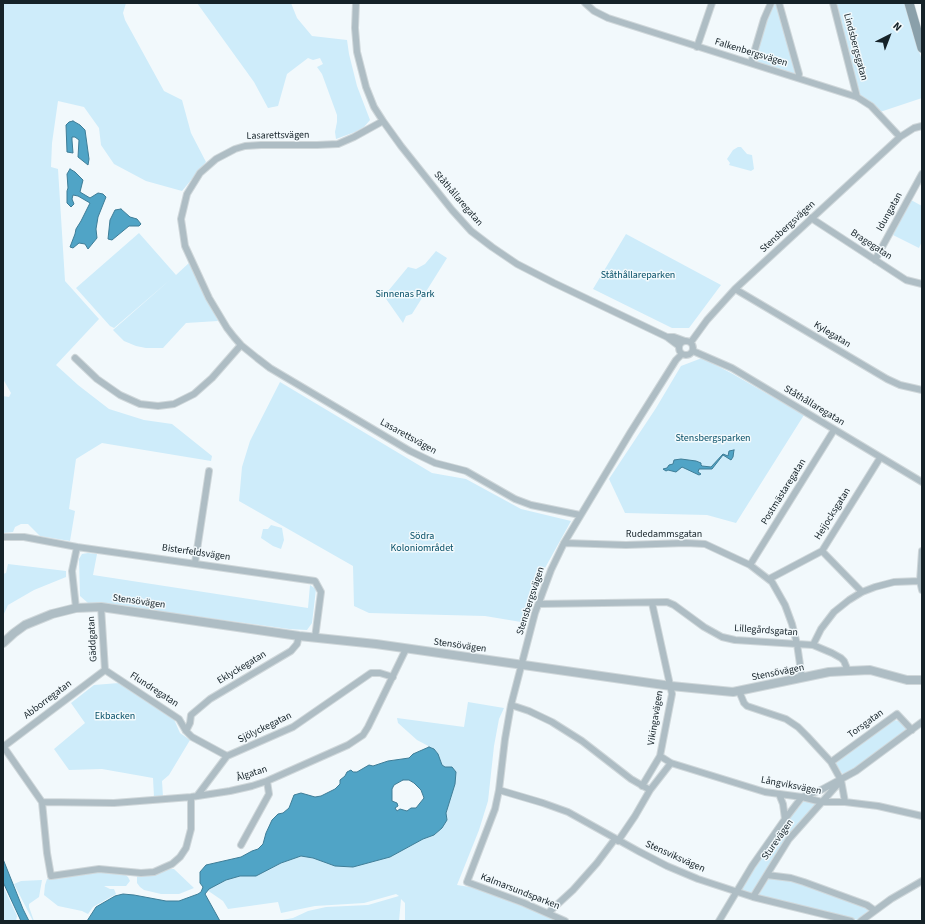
<!DOCTYPE html>
<meta charset="utf-8">
<style>
body{margin:0}
#map{position:relative;width:925px;height:924px;overflow:hidden;background:#f2f9fc;font-family:"Source Sans 3",sans-serif}
canvas{display:block}
.frame{position:absolute;inset:0;border:4px solid #152228;pointer-events:none}
.north{position:absolute;left:869px;top:16px;width:40px;height:40px;-webkit-text-stroke:3px #f2f9fc;paint-order:stroke;rotate:42deg;font-size:11px;font-weight:700;line-height:16px;text-align:center;color:#152228}
.north::after{content:'';display:block;margin:auto;width:14px;height:18px;background:#152228;clip-path:polygon(50% 0,100% 100%,50% 72%,0 100%)}
</style>
<div id="map">
<canvas width="925" height="924"></canvas>
<div class="frame"></div>
<div class="north">N</div>
</div>
<script>
const c = document.querySelector('canvas').getContext('2d');
c.lineJoin = 'round';
function paint(path, color) { c.fillStyle = color; c.fill(path, 'evenodd'); }
const shape = rows => new Path2D(rows.map(r => 'M' + r).join(''));
function stroke(path, color, width, dash) { c.strokeStyle = color; c.lineWidth = width; c.lineCap = dash ? 'butt' : 'round'; c.setLineDash(dash || []); c.stroke(path); }
function write(font, color, halo, rows, align = 'center') {
  c.font = font + ' "Source Sans 3",sans-serif'; c.lineWidth = 3; c.setLineDash([]); c.textBaseline = 'middle'; c.strokeStyle = halo; c.fillStyle = color; for (const [text, x, y, turn = 0] of rows) {
    c.save(); c.translate(x, y); c.rotate((+turn || 0) * Math.PI / 180); c.textAlign = isNaN(turn) ? turn : align; if (halo) c.strokeText(text, 0, 0); c.fillText(text, 0, 0); c.restore();
  }
}
paint(shape([
 [3,3,126,3,123,13,125,20,164,91,182,100,191,133,206,162,182,191,146,181,114,164,101,145,99,128,84,107,58,101,52,143,51,167,58,169,65,281,99,319,56,365,78,385,109,409,144,420,172,424,212,456,211,461,102,443,76,459,69,509,75,511,70,541,40,536,28,524,21,524,15,527,13,532,3,533,3,396,9,397,11,393,3,379],
 [197,3,291,3,297,18,312,36,347,40,349,54,357,86,370,120,364,127,355,132,336,139,335,132,337,122,337,115,322,74,317,67,323,64,320,58,313,60,308,58,287,74,278,106,268,108,254,82],
 [772,3,778,3,795,74,756,62,755,57],
 [833,3,905,3,912,31,922,60,922,98,877,113,857,97],
 [738,147,741,147,747,154,752,155,754,169,751,171,729,165,730,163,727,159,733,150],
 [911,200,922,206,922,241,919,248,893,235],
 [139,233,176,275,190,262,218,321,186,323,163,348,146,348,136,346,124,341,113,330,171,279,114,328,110,326,76,288],
 [626,234,721,285,689,328,672,328,593,289],
 [436,251,447,258,412,314,406,316,403,323,384,296,408,267,416,269,425,264],
 [702,358,731,373,804,415,736,523,707,515,625,513,609,479,656,408,681,366],
 [280,382,432,473,466,479,521,509,571,521,545,568,527,623,485,616,369,613,354,606,353,566,239,501,242,467,250,441],
 [271,525,282,528,284,540,281,549,273,546,261,538,263,529,268,529],
 [88,553,97,554,93,575,308,608,310,585,316,589,312,623,307,630,289,629,100,603,88,603,80,596,79,559,82,554],
 [8,564,66,571,66,577,34,590,8,605,3,616,3,574,6,573],
 [119,683,173,717,180,733,190,740,169,775,162,781,163,797,154,797,153,778,102,769,69,770,54,749,85,723,71,703,94,685],
 [468,702,504,708,499,719,494,746,488,801,479,830,457,885,476,888,477,889,561,921,405,921,405,903,401,899,399,921,277,921,293,918,308,911,326,907,368,905,399,896,396,894,364,903,315,906,281,913,278,902,228,909,223,901,207,890,226,880,240,876,256,876,281,863,302,856,313,858,335,866,353,867,390,857,423,839,435,835,447,820,446,813,455,784,445,767,442,765,438,754,434,749,417,740,398,723,397,718,464,727],
 [894,720,899,721,908,729,844,776,835,763],
 [804,801,816,803,815,805,786,838,756,888,751,895,742,891,742,888,779,831],
 [170,869,174,869,194,888,179,894,161,894,144,890,140,887,137,883,137,877,139,875,153,875],
 [98,872,124,874,128,877,130,881,126,886,104,886,110,889,114,889,116,894,93,907,88,914,82,911,58,906,44,895,45,885,47,879],
 [769,878,791,881,819,889,870,909,858,920,758,896],
 [42,880,39,897,29,904,29,907,34,921,33,921,14,884,21,881],
 [3,886,17,916,16,921,3,921]
]), '#ceecfa');
const water = shape([
 [73,121,80,125,85,130,89,159,88,165,78,157,79,140,75,137,72,137,72,140,73,153,67,152,66,125,69,122,73,121],
 [70,169,75,172,83,180,80,192,90,198,98,193,103,194,106,197,98,217,96,229,97,238,88,249,85,244,79,243,73,248,70,247,75,234,76,229,81,221,90,203,78,196,73,195,72,199,74,204,71,207,67,203,67,191,68,188,67,174,70,169],
 [121,209,130,217,137,219,141,224,139,226,129,226,112,240,108,239,110,220,115,210,121,209],
 [734,450,733,457,731,460,723,455,712,469,699,469,698,472,701,474,699,475,682,467,676,472,668,470,666,471,663,469,667,468,669,465,673,464,674,460,681,459,696,461,701,463,701,465,702,466,711,467,723,454,728,456,729,451,734,450],
 [429,747,434,749,438,754,442,765,445,767,452,767,456,772,455,784,446,813,447,820,442,828,434,835,423,839,390,857,353,867,335,866,313,858,301,856,281,863,256,876,240,876,226,880,209,889,205,894,220,921,87,921,96,907,115,896,123,894,134,895,166,901,179,901,198,894,201,892,203,887,200,883,200,872,206,865,241,857,252,851,258,849,263,844,266,833,272,820,278,814,283,813,289,808,294,795,301,793,315,797,321,796,335,789,340,784,340,780,345,776,347,772,351,770,353,772,357,772,369,765,373,766,388,761,409,758,413,754,429,747],
 [403,780,409,780,414,783,421,790,424,798,416,808,411,808,407,811,400,809,397,811,395,808,398,806,397,803,392,801,392,789,394,785,403,780],
 [3,859,23,909,29,921,21,921,3,882,3,859]
]);
paint(water, '#50a4c6');
stroke(water, '#3e7d97', 1);
const minor = shape([
 [356,3,355,28,357,52,366,87,374,107,383,121,401,146,452,210,471,231,492,247,517,264,554,283,667,337,679,346],
 [585,3,594,11,608,18,857,97,871,106,900,137],
 [779,3,799,74,798,78],
 [833,3,857,97],
 [697,47,712,3],
 [751,63,764,19,771,3],
 [383,121,354,137,338,144,317,145,261,145,245,146,235,149,216,159,200,173,187,194,181,219,185,246,209,298,227,328,234,337,241,345,257,358,270,368,410,451,435,463,466,471,515,499,531,505,580,515],
 [811,218,906,280,922,284],
 [875,260,922,174],
 [735,289,887,379,900,385,922,390],
 [667,337,674,337,685,341],
 '679 348a7 7 0 1 1 14 0a7 7 0 1 1-14 0Z',
 [691,342,707,320,735,289,900,137,914,128,922,126],
 [693,351,732,368,922,482],
 [75,358,97,379,120,395,140,404,158,406,174,404,194,394,212,378,241,345],
 [3,537,24,537,77,547],
 [564,543,626,545,686,543,705,544,750,565,772,582,785,605,792,624,797,644,802,678],
 [822,551,862,592],
 [922,551,920,581,922,590],
 [195,563,209,471],
 [750,565,834,430],
 [769,579,822,551,880,458],
 [539,604,667,602,674,605,704,627,722,637,735,640,813,645,832,653,841,658,844,661,848,671],
 [101,607,105,670],
 [76,608,72,571,77,547,315,581,321,592,315,638],
 [813,645,821,629,834,612,849,600,862,592,875,587,894,582,920,581],
 [105,670,179,719,186,731,192,737,227,756],
 [739,691,744,703,747,706,786,719,798,727,807,736,831,762,841,780,845,802],
 [511,705,529,711,552,722,582,741,631,779,650,790],
 [186,731,190,723,191,715,210,699,291,651,297,644,299,636],
 [3,746,42,802,47,853,51,876,99,869,141,873,154,872,172,864,180,857,186,848,191,829,191,797],
 [3,747,105,670],
 [660,756,671,763,765,792,802,797,822,802,845,802,878,806,922,816],
 [831,762,897,714,912,730],
 [642,786,660,756,672,694,652,603],
 [499,790,543,803,568,812,638,851,667,866,698,879,753,897,851,921],
 [779,794,783,804,785,819],
 [197,796,227,756,293,727,371,673,380,673,393,677],
 [42,802,114,803,191,797,230,791,252,786,267,781,348,745,363,735,368,727,406,649],
 [618,841,635,816,650,790,671,763],
 [241,845,269,794,267,781],
 [767,875,791,878,804,882,867,905,874,910],
 [753,897,789,839,838,784],
 [548,913,573,890,597,863,615,839],
 [565,921,524,903,467,882,495,809,499,790,505,739,511,705,535,613,551,570,564,543,630,433,676,360,682,354],
 [719,921,752,866,785,819,802,797,821,790,856,771,922,722],
 [861,921,891,899,922,881]
]);
const tertiary = shape([
 [3,643,14,633,25,625,52,614,76,608,101,607,299,636,376,644,671,686,733,692,829,672,848,671,870,670,907,680,922,680]
]);
const secondary = shape([
 [909,3,922,48]
]);
stroke(minor, '#cfd7da', 8);
stroke(tertiary, '#cfd7da', 10);
stroke(secondary, '#cfd7da', 10);
stroke(minor, '#aebdc4', 6);
stroke(tertiary, '#aebdc4', 8);
stroke(secondary, '#8aa0aa', 9);
write('10px', '#152228', '#f2f9fc', [
 ["Lindsbergsgatan",855,47,75],
 ["Falkenbergsvägen",751,53,17],
 ["Lasarettsvägen",278,136,-1],
 ["Ståthållaregatan",458,199,49],
 ["Idungatan",890,212,-61],
 ["Stensbergsvägen",788,227,-43],
 ["Bragegatan",871,245,33],
 ["Kylegatan",832,335,31],
 ["Ståthållaregatan",814,406,31],
 ["Lasarettsvägen",408,437,29],
 ["Postmästaregatan",784,492,-58],
 ["Heijocksgatan",833,514,-58],
 ["Rudedammsgatan",664,535],
 ["Bisterfeldsvägen",196,553,8],
 ["Stensbergsvägen",531,601,-72],
 ["Stensövägen",139,602,8],
 ["Lillegårdsgatan",766,631,4],
 ["Gäddgatan",93,639,-93],
 ["Stensövägen",460,646,8],
 ["Eklyckegatan",242,668,-31],
 ["Stensövägen",778,673,-11],
 ["Flundregatan",154,690,33],
 ["Abborregatan",48,700,-37],
 ["Vikingavägen",656,718,-81],
 ["Torsgatan",866,724,-36],
 ["Sjölyckegatan",265,728,-26],
 ["Ålgatan",252,774,-18],
 ["Långviksvägen",791,786,11],
 ["Sturevägen",778,840,-55],
 ["Stensviksvägen",675,857,24],
 ["Kalmarsundsparken",520,892,21]
]);
write('10px', '#044e66', '#f2f9fc', [
 ["Ståthållareparken",638,276],
 ["Sinnenas Park",405,295],
 ["Stensbergsparken",713,439],
 ["Södra",422,537],
 ["Koloniområdet",422,549],
 ["Ekbacken",115,717]
]);
</script>
